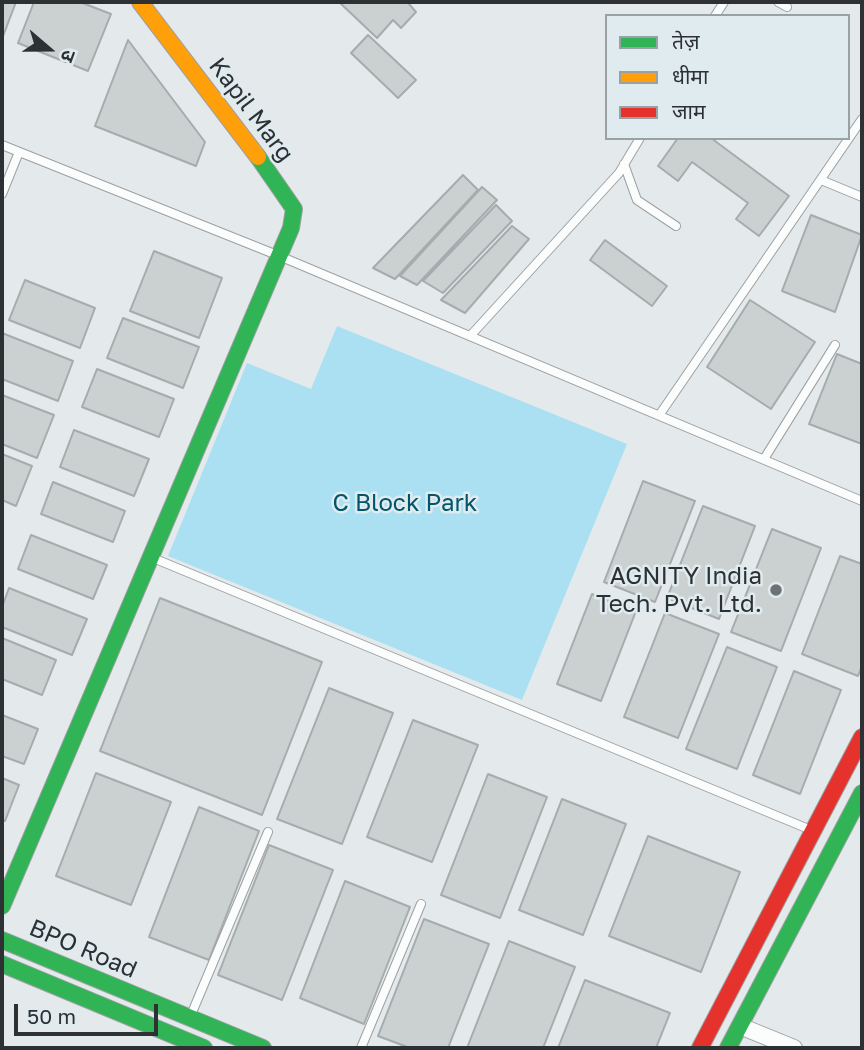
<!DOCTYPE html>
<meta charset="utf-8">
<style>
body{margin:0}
#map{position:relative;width:864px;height:1050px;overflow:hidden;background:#e4eaec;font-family:"Golos Text","Noto Sans Devanagari",sans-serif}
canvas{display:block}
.frame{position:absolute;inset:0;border:4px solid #2d3133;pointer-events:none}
.legend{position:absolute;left:605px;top:14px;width:245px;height:126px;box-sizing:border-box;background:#e0ebef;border:2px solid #98a1a4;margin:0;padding:9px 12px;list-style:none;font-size:21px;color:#2d3133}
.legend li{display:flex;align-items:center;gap:14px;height:35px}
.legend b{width:35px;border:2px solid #98a1a4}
.north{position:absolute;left:14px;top:14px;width:70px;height:70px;-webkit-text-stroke:5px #e0ebef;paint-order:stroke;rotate:110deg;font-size:19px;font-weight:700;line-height:28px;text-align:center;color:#2d3133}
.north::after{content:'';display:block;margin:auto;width:24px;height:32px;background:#2d3133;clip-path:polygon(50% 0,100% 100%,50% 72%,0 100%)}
.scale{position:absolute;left:14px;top:1004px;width:144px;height:32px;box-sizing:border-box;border:4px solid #2d3133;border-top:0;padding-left:9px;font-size:21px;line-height:24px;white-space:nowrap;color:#2d3133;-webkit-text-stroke:5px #e0ebef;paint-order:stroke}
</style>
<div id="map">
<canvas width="864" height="1050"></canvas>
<div class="frame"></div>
<ul class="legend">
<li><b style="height:9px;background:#30b455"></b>तेज़</li>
<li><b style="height:9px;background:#ff9f0a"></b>धीमा</li>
<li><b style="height:9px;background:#e5322d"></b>जाम</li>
</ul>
<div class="north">उ</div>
<div class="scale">50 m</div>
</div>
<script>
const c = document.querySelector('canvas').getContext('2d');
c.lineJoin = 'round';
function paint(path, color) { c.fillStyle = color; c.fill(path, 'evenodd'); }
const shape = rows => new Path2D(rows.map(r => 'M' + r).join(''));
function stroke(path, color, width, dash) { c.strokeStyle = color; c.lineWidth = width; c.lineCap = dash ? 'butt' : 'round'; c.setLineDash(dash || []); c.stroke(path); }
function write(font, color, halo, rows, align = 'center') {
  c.font = font + ' "Golos Text",sans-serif'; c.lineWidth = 5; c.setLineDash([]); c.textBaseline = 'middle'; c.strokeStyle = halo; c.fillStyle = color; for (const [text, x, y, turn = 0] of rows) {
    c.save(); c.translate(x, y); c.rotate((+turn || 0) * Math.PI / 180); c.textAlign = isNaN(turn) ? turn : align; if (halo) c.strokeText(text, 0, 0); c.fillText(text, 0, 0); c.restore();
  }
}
paint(shape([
 [337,326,627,444,522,700,168,556,247,363,311,389]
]), '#aae0f2');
const building = shape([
 [2,2,16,2,2,39,2,2],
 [34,2,80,2,111,14,88,71,18,43,34,2],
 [339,2,411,2,409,4,416,12,401,28,393,20,377,38,339,2],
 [368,35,416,80,398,98,351,53,368,35],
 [128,40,205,142,196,166,95,126,128,40],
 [678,138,711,138,789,196,759,236,736,219,748,203,692,162,678,181,658,166,678,138],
 [463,175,478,190,395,279,373,268,463,175],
 [482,187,497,200,417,285,400,276,482,187],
 [496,205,512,221,443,293,423,281,496,205],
 [811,215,862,235,835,312,782,291,811,215],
 [512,226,529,239,465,313,441,300,512,226],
 [605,240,667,286,652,306,590,260,605,240],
 [154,251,222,278,199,338,130,311,154,251],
 [25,280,95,308,80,348,9,320,25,280],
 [750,300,815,342,771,409,707,367,750,300],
 [123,318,199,347,183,388,107,358,123,318],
 [2,333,73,361,58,401,2,379,2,333],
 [837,354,862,364,862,444,809,424,837,354],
 [97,369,174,399,159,437,82,407,97,369],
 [2,395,54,415,37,458,2,444,2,395],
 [74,430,149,459,134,496,60,467,74,430],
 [2,454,32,466,16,506,2,500,2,454],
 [643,481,695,501,655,602,604,582,643,481],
 [53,482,125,511,113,542,41,514,53,482],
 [703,506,755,526,719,619,667,598,703,506],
 [772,529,821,548,781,651,731,632,772,529],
 [31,535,107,565,93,599,18,569,31,535],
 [840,556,862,564,862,666,858,676,802,654,840,556],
 [9,588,87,619,72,655,2,627,2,607,9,588],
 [592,594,636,611,601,701,557,684,592,594],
 [160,598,322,662,262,815,100,751,160,598],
 [665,613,719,634,678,738,624,717,665,613],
 [2,638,56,660,42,695,2,679,2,638],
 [727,647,777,667,737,769,686,749,727,647],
 [794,671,841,690,800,794,753,775,794,671],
 [329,688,393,713,342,844,277,819,329,688],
 [2,715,38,729,24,764,2,756,2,715],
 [413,720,478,745,432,862,367,837,413,720],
 [96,773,171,802,131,905,56,876,96,773],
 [488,774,547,797,500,918,441,895,488,774],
 [2,778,19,785,5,821,2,820,2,778],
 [562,799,626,824,583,935,519,910,562,799],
 [199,807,259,831,209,960,149,937,199,807],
 [648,836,740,872,701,972,609,936,648,836],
 [269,845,333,870,282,1000,218,975,269,845],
 [345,881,410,907,364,1024,300,998,345,881],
 [424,919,489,944,448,1048,410,1048,378,1036,424,919],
 [509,941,575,967,543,1048,467,1048,509,941],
 [585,980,670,1013,656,1048,558,1048,585,980]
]);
paint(building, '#cbd0d1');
stroke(building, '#a6abad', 2);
const lane = shape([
 [778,2,787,7],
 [715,16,724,2],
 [2,145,277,255,862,501],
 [624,164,637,200,676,226],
 [821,180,862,197],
 [2,194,19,152],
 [471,335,619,173,640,138],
 [660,414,862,119],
 [764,459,835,345],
 [153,558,811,830],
 [191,1015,268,832],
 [361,1048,421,904]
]);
const street = shape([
 [740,1026,794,1048]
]);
const fast = shape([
 [2,906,291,228,294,209,258,157],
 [2,940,263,1048],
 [2,964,204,1048],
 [728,1048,862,793]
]);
const slow = shape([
 [140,2,258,157]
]);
const jam = shape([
 [700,1048,862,737]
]);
stroke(lane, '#9ca0a2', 10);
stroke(street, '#9ca0a2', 18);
stroke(fast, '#9ca0a2', 18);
stroke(slow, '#9ca0a2', 18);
stroke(jam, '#9ca0a2', 18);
stroke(lane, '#fbfcfc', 8);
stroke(street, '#fbfcfc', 16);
stroke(fast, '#30b455', 16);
stroke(slow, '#ff9f0a', 16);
stroke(jam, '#e5322d', 16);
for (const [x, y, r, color] of [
 [776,590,7,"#6d7274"]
]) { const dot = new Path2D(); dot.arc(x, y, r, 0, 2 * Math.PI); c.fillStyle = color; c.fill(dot); stroke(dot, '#e0ebef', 2.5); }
write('24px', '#2d3133', '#e0ebef', [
 ["Kapil Marg",251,110,53],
 ["BPO Road",83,949,23]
]);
write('24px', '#01566c', '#e0ebef', [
 ["C Block Park",405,503]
]);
write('24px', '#2d3133', '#e0ebef', [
 ["AGNITY India",762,576],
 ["Tech. Pvt. Ltd.",762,604]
], 'right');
</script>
